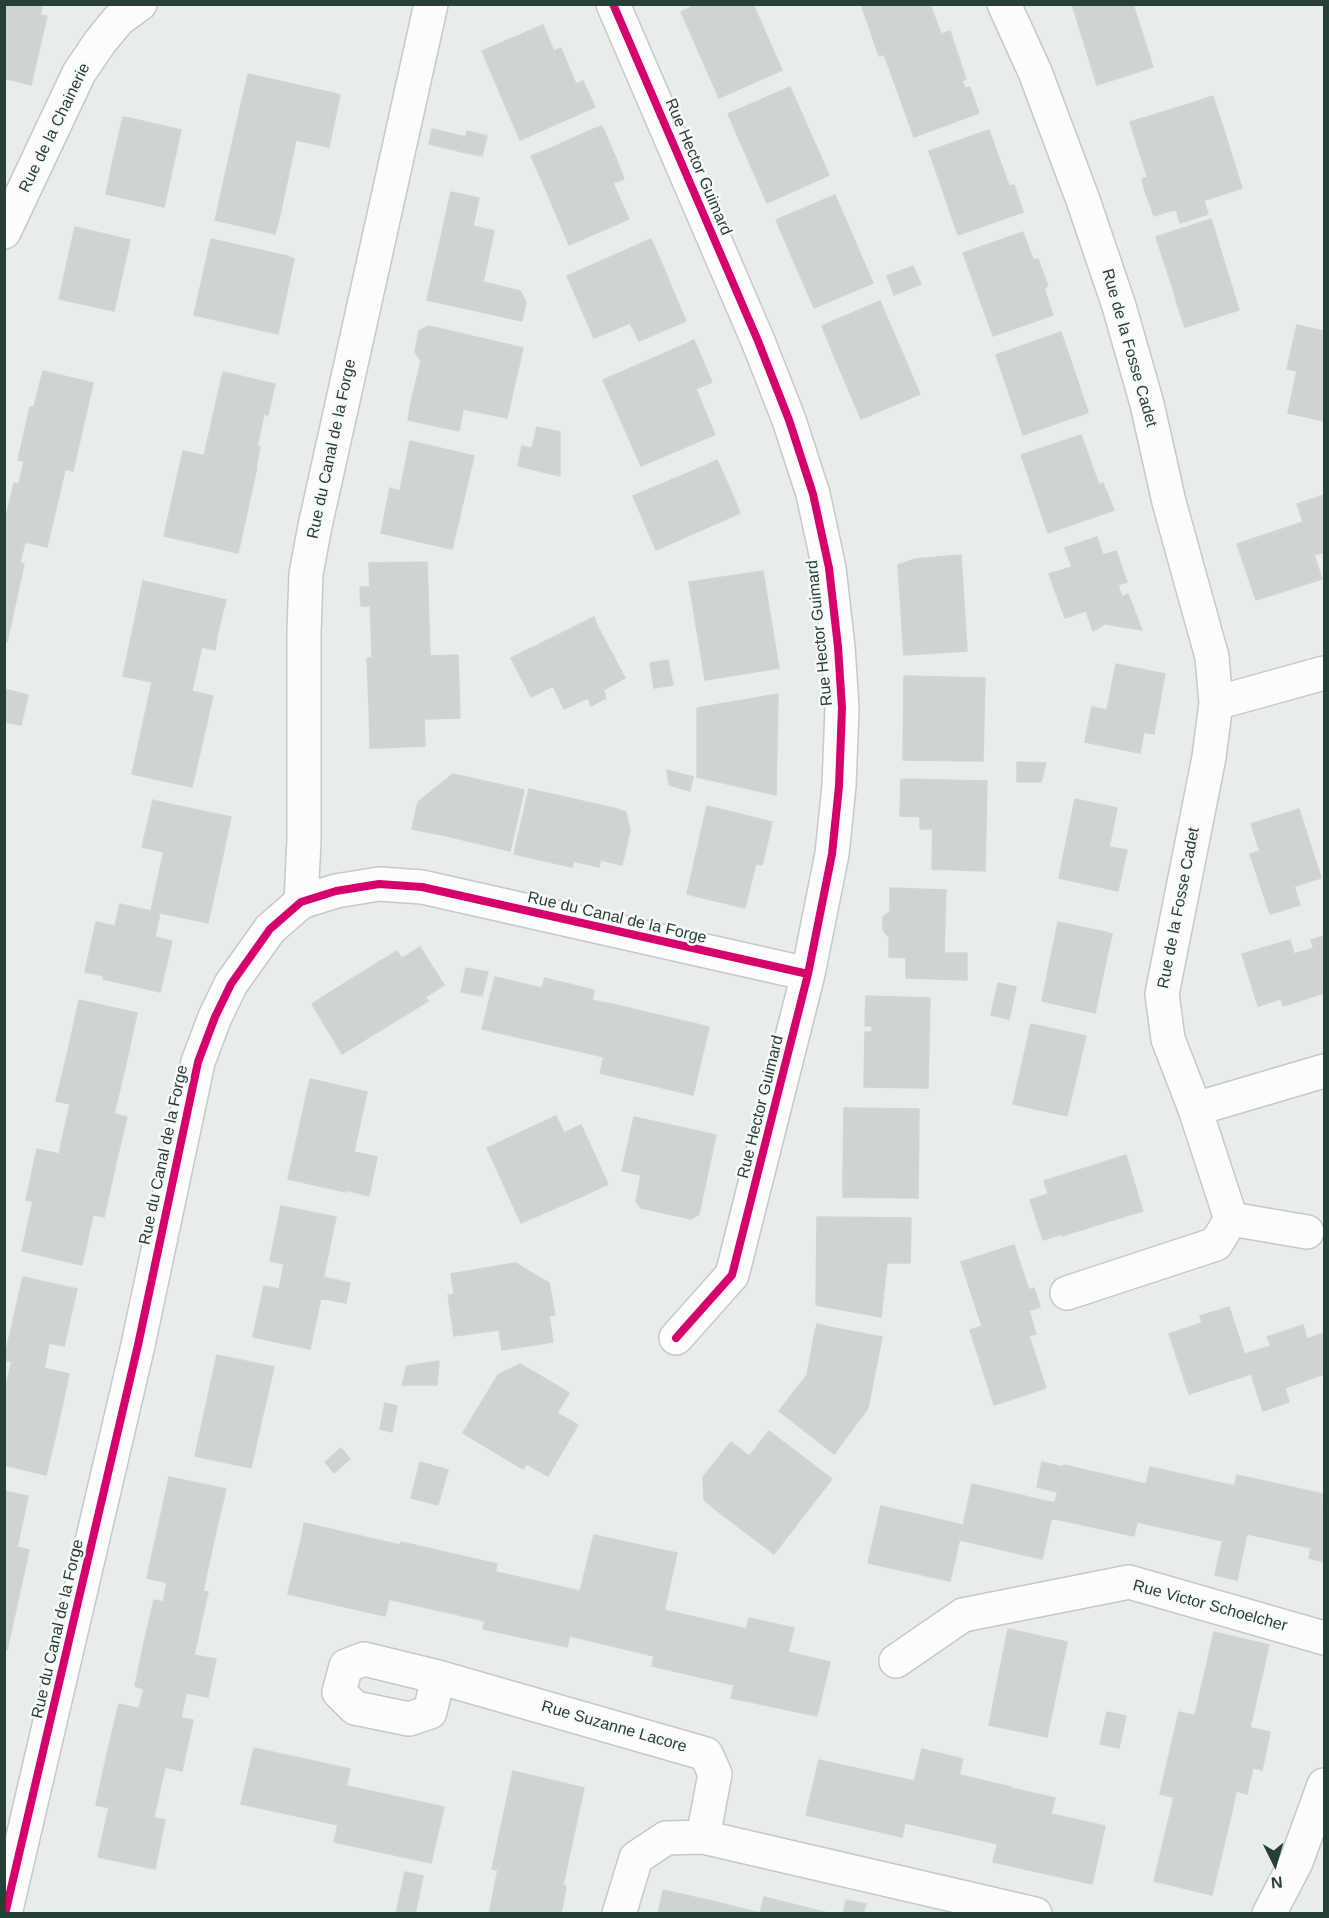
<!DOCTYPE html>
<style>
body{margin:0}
#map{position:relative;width:1329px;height:1918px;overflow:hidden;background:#e8ecea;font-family:Arial,sans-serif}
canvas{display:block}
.frame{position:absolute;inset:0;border:6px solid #263f37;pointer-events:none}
.north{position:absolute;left:1245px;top:1834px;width:60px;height:60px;-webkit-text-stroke:4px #f7faf8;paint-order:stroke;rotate:175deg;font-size:16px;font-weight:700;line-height:24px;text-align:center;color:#263f37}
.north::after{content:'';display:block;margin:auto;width:21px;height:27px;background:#263f37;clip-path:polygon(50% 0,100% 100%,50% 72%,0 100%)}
</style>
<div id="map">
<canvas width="1329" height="1918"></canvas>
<div class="frame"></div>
<div class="north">N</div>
</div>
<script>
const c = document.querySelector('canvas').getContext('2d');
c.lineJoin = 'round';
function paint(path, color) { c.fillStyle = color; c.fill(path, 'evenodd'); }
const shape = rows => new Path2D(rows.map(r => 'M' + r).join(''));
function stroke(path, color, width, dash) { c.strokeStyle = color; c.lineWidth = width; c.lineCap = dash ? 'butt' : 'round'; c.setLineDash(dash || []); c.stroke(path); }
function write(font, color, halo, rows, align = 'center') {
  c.font = font + ' Arial,sans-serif'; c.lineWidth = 5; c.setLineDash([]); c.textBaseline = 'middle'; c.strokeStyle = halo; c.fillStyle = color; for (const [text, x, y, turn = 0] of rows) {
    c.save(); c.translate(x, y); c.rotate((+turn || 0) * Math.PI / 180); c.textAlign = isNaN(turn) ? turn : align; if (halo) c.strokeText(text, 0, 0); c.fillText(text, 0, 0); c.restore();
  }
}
const building = shape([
 [4,4,43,4,40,15,47,16,31,85,4,78,4,4],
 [698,4,753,4,782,70,719,98,681,12,698,4],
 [861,4,930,4,941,34,879,56,861,4],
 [1072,4,1133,4,1153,67,1097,85,1072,4],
 [543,25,560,66,567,63,576,84,583,81,595,107,520,140,482,51,543,25],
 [950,31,966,79,962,81,965,88,970,87,979,113,914,137,884,54,950,31],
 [561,48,567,63,560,66,554,51,561,48],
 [248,74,333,93,324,134,292,126,272,214,219,202,248,74],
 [790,87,829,175,767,203,728,114,790,87],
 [333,93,340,95,329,147,296,140,280,215,272,214,292,126,324,134,333,93],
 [1213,96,1228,143,1204,151,1189,104,1213,96],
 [1189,104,1218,196,1154,216,1145,191,1151,189,1130,122,1189,104],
 [123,117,129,118,120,157,114,156,123,117],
 [129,118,181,130,164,207,106,194,114,156,120,157,129,118],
 [602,126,616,158,605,164,591,130,602,126],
 [432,129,466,137,462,152,429,144,432,129],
 [591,130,605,164,616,158,624,179,613,183,629,219,569,245,542,181,560,173,549,149,591,130],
 [989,130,1009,186,1014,185,1023,212,958,235,929,151,989,130],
 [467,131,487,136,482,156,462,152,467,131],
 [1228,143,1242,188,1218,196,1204,151,1228,143],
 [549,149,560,173,542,181,531,156,549,149],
 [1148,177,1151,189,1145,191,1142,179,1148,177],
 [451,192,479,198,473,226,494,231,483,282,520,291,526,302,522,321,427,300,451,192],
 [835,195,873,283,814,308,776,220,835,195],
 [1204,201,1208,214,1180,223,1176,209,1204,201],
 [219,202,280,215,275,234,237,225,239,214,218,208,219,202],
 [218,208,239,214,237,225,215,220,218,208],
 [1211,219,1239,310,1185,327,1177,304,1183,303,1179,290,1174,292,1156,237,1211,219],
 [75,227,130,240,114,311,59,299,75,227],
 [1023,232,1033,260,1038,259,1048,286,1044,288,1053,315,993,336,963,253,1023,232],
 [211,239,287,256,277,300,285,301,278,334,194,315,211,239],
 [651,239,663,266,651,271,665,304,677,300,686,321,639,341,630,323,594,338,567,276,651,239],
 [287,256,294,259,285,301,277,300,287,256],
 [663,266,677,300,665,304,651,271,663,266],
 [913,266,921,284,894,295,887,276,913,266],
 [1179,290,1183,303,1177,304,1174,292,1179,290],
 [880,301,920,394,861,419,837,363,847,359,831,322,880,301],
 [831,322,847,359,837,363,822,326,831,322],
 [1297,325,1324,331,1324,421,1288,413,1297,371,1287,369,1297,325],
 [429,326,523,348,507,418,463,409,459,431,408,420,412,398,419,399,427,362,421,361,415,352,419,331,429,326],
 [1061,332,1080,388,1075,389,1084,414,1023,435,996,355,1061,332],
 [694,340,712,382,696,389,715,435,709,437,684,379,700,372,688,343,694,340],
 [688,343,700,372,684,379,709,437,641,466,603,380,688,343],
 [421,361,427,362,419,399,412,398,421,361],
 [43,371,93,383,73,471,18,460,30,407,34,407,43,371],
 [223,372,275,384,268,415,264,414,257,446,260,446,256,468,204,456,223,372],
 [1080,388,1088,412,1084,414,1075,389,1080,388],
 [537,427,560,432,560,455,532,448,537,427],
 [1081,435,1099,485,1103,483,1114,510,1048,533,1021,455,1081,435],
 [410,441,474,456,452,549,381,533,390,488,400,491,410,441],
 [522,446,560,455,560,476,518,466,522,446],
 [183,451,257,467,238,553,164,536,183,451],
 [717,460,731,491,723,495,709,464,717,460],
 [24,461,65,470,47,547,25,542,20,563,4,559,4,512,7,513,14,483,19,484,24,461],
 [709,464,723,495,731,491,740,513,656,550,633,496,709,464],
 [1324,495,1324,552,1314,555,1297,504,1324,495],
 [1303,522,1322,579,1256,600,1237,544,1303,522],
 [1097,537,1103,555,1116,551,1127,582,1118,585,1122,597,1128,594,1142,630,1105,624,1093,631,1086,611,1065,618,1049,574,1072,567,1065,548,1097,537],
 [961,555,967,651,904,655,902,628,911,627,908,595,900,595,898,565,915,559,961,555],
 [4,559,24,564,7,642,4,641,4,559],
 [427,562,430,655,372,657,369,563,427,562],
 [763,571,779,668,705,680,689,582,763,571],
 [143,581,226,600,218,631,206,628,192,690,123,676,143,581],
 [360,587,370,587,371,606,361,606,360,587],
 [900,595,908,595,911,627,902,628,900,595],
 [594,617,598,627,565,644,560,634,594,617],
 [598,627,625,678,603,690,604,692,589,700,587,698,564,709,553,686,531,697,511,658,560,634,565,644,598,627],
 [206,628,218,631,215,650,202,647,206,628],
 [458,655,460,718,424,719,425,746,377,748,375,705,369,705,367,658,458,655],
 [668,660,673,685,654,688,650,663,668,660],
 [1116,664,1165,674,1156,722,1146,720,1140,753,1085,742,1092,707,1107,710,1116,664],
 [904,676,985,678,983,761,903,760,904,676],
 [152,682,213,696,192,787,132,774,152,682],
 [4,689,28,695,21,725,4,722,4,689],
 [604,692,606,698,591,706,589,700,604,692],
 [778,694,776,795,697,777,697,708,778,694],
 [369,705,375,705,377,748,370,748,369,705],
 [1146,720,1156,722,1154,734,1143,732,1146,720],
 [1017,762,1046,763,1041,782,1017,782,1017,762],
 [667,770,693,777,690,791,669,785,667,770],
 [453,774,524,790,510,851,451,837,453,831,443,829,442,835,412,829,418,802,453,774],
 [901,779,987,781,985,871,932,869,933,817,900,816,901,779],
 [529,789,613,808,599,867,547,855,545,861,514,854,529,789],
 [1075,799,1117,808,1109,847,1127,850,1118,891,1059,878,1075,799],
 [153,800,174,805,164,852,142,847,153,800],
 [174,805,231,817,219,873,162,860,174,805],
 [707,806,772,822,766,849,758,854,752,853,750,862,756,863,745,908,687,894,707,806],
 [613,808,626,812,630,830,622,865,601,860,613,808],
 [1299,809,1321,878,1273,893,1251,824,1299,809],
 [920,817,933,817,933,829,920,829,920,817],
 [443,829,453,831,451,837,442,835,443,829],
 [766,849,762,865,750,862,752,853,758,854,766,849],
 [1260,851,1273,893,1264,896,1250,854,1260,851],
 [547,855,574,861,572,867,545,861,547,855],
 [162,860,219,873,208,923,151,911,162,860],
 [1294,886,1300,905,1270,914,1264,896,1294,886],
 [890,888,946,890,944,953,967,953,967,980,906,978,906,958,889,957,889,937,883,930,883,917,890,911,890,888],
 [120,904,160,913,155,937,172,941,160,992,103,979,104,976,85,972,96,922,115,926,120,904],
 [1058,922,1105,932,1097,969,1104,970,1095,1013,1042,1001,1058,922],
 [1105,932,1112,934,1104,970,1097,969,1105,932],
 [1324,936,1324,983,1311,940,1324,936],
 [1290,940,1294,954,1314,948,1324,983,1324,993,1283,1006,1281,999,1258,1006,1242,954,1290,940],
 [420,947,444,985,425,997,401,959,420,947],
 [397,951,428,1001,384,1028,353,978,397,951],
 [466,968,488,972,482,996,461,992,466,968],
 [495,977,550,990,552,980,594,990,592,1000,616,1005,604,1057,482,1029,495,977],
 [353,978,384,1028,342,1054,312,1004,353,978],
 [545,978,552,980,550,990,542,988,545,978],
 [998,983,1016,987,1009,1019,991,1015,998,983],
 [866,996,930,998,928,1088,864,1087,865,1032,872,1032,872,1026,865,1026,866,996],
 [79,1000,137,1013,126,1064,68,1051,79,1000],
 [616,1005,709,1027,693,1095,600,1073,616,1005],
 [1031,1024,1086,1036,1067,1116,1013,1104,1031,1024],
 [68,1051,126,1064,114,1114,56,1101,68,1051],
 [310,1079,367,1092,356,1142,299,1129,310,1079],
 [70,1104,127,1117,115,1167,59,1154,70,1104],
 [844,1108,852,1108,850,1176,843,1176,844,1108],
 [852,1108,919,1109,918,1198,843,1197,843,1176,850,1176,852,1108],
 [556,1116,564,1133,581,1125,603,1173,580,1183,585,1195,521,1223,487,1148,556,1116],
 [634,1117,716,1135,699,1214,691,1219,641,1208,636,1201,641,1175,622,1171,634,1117],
 [299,1129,356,1142,346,1192,288,1179,299,1129],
 [37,1149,115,1167,104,1217,26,1200,37,1149],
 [354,1152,377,1157,369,1196,346,1190,354,1152],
 [1126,1155,1141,1205,1101,1217,1103,1223,1062,1236,1044,1181,1126,1155],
 [603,1173,608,1184,585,1195,580,1183,603,1173],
 [1048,1194,1061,1234,1043,1240,1030,1200,1048,1194],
 [33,1201,93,1215,82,1265,22,1251,33,1201],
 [1141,1205,1143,1211,1103,1223,1101,1217,1141,1205],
 [281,1206,336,1217,319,1298,279,1290,284,1264,270,1261,281,1206],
 [817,1217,911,1218,910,1263,887,1263,881,1317,816,1305,817,1217],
 [1014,1245,1029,1290,1034,1288,1040,1307,982,1326,961,1262,1014,1245],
 [515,1263,549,1283,555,1315,549,1316,553,1342,502,1350,499,1330,454,1336,448,1295,454,1294,451,1274,515,1263],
 [23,1277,77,1289,64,1346,49,1343,44,1369,4,1360,23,1277],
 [323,1277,350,1283,346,1303,319,1298,323,1277],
 [264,1286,321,1298,310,1349,253,1337,264,1286],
 [1229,1307,1251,1374,1189,1394,1169,1334,1202,1323,1200,1316,1229,1307],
 [1029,1311,1036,1334,1029,1336,1046,1388,994,1405,970,1330,1029,1311],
 [817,1324,829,1327,827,1340,814,1337,817,1324],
 [1303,1325,1307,1339,1324,1333,1324,1374,1285,1388,1289,1402,1263,1411,1245,1354,1271,1346,1267,1337,1303,1325],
 [829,1327,882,1337,868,1408,834,1454,779,1411,807,1375,814,1337,827,1340,829,1327],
 [217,1355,274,1367,262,1418,206,1405,217,1355],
 [12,1361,69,1374,58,1425,4,1413,4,1393,12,1361],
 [439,1361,437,1385,402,1385,407,1366,439,1361],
 [520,1364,544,1378,539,1386,508,1370,520,1364],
 [508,1370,539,1386,544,1378,569,1393,557,1413,578,1425,548,1476,527,1464,523,1469,463,1433,498,1375,508,1370],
 [385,1403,397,1406,392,1432,380,1429,385,1403],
 [206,1405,262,1418,251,1468,195,1456,206,1405],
 [4,1413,58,1425,46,1475,4,1465,4,1413],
 [769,1431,832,1479,774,1554,716,1510,739,1480,733,1477,769,1431],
 [731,1442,749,1456,733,1477,739,1480,716,1510,704,1500,703,1477,731,1442],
 [341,1448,350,1459,334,1473,325,1462,341,1448],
 [420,1462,448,1470,438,1505,411,1498,420,1462],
 [1042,1462,1063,1467,1057,1492,1037,1487,1042,1462],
 [1064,1465,1146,1484,1134,1536,1051,1518,1064,1465],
 [1150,1467,1235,1486,1223,1541,1137,1522,1150,1467],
 [1237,1475,1323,1494,1311,1548,1225,1529,1237,1475],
 [169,1477,226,1489,214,1540,158,1528,169,1477],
 [972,1484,1055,1503,1042,1559,960,1540,972,1484],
 [4,1491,28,1496,17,1547,4,1544,4,1491],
 [1322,1501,1324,1502,1324,1562,1309,1558,1322,1501],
 [881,1506,963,1525,950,1581,868,1563,881,1506],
 [304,1523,400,1545,398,1558,302,1536,304,1523],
 [158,1528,214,1540,203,1591,147,1578,158,1528],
 [1225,1529,1247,1534,1237,1580,1215,1575,1225,1529],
 [594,1535,617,1540,614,1552,650,1560,653,1548,677,1553,667,1598,583,1579,594,1535],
 [302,1536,398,1558,385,1616,288,1594,302,1536],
 [617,1540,653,1548,650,1560,614,1552,617,1540],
 [401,1542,497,1564,485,1621,388,1599,401,1542],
 [4,1544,29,1550,18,1600,4,1597,4,1544],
 [496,1572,580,1591,567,1647,483,1629,496,1572],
 [583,1579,667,1598,654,1656,570,1636,583,1579],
 [167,1583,208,1592,194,1655,144,1643,154,1600,163,1602,167,1583],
 [4,1597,18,1600,7,1650,4,1650,4,1597],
 [664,1610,747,1629,734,1685,652,1666,664,1610],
 [749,1618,794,1628,788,1652,744,1642,749,1618],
 [1008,1629,1067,1642,1047,1737,989,1725,1008,1629],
 [1214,1632,1269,1645,1250,1728,1195,1715,1214,1632],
 [744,1642,830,1662,817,1716,731,1698,744,1642],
 [144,1643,194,1655,181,1718,139,1708,144,1689,135,1686,144,1643],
 [194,1655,216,1659,208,1697,186,1693,194,1655],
 [119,1704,176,1717,165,1767,107,1754,119,1704],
 [1107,1712,1126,1716,1119,1748,1100,1744,1107,1712],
 [1179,1712,1270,1732,1262,1770,1246,1766,1244,1774,1251,1776,1247,1794,1236,1791,1232,1811,1160,1794,1179,1712],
 [176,1717,193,1720,182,1771,165,1767,176,1717],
 [254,1748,350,1769,338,1825,241,1804,254,1748],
 [922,1749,963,1759,959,1775,918,1765,922,1749],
 [107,1754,165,1767,154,1817,96,1805,107,1754],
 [819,1760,914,1781,902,1837,806,1815,819,1760],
 [918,1765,1011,1787,998,1844,905,1823,918,1765],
 [1246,1766,1253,1768,1251,1776,1244,1774,1246,1766],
 [513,1771,521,1773,498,1870,492,1869,513,1771],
 [521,1773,576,1786,555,1883,498,1870,521,1773],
 [347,1786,444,1807,431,1863,334,1842,347,1786],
 [576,1786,584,1788,563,1885,555,1883,576,1786],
 [1011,1788,1055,1798,1051,1814,1007,1804,1011,1788],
 [1174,1797,1232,1811,1212,1895,1154,1881,1174,1797],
 [1007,1804,1105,1826,1092,1884,993,1862,1007,1804],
 [109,1807,165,1820,155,1869,98,1857,109,1807],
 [498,1870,505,1872,496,1914,489,1914,498,1870],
 [405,1872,423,1876,415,1914,396,1914,405,1872],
 [505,1872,559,1884,552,1914,496,1914,505,1872],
 [559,1884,566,1886,561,1914,552,1914,559,1884],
 [663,1890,716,1902,760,1913,658,1914,663,1890],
 [764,1897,832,1914,760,1914,764,1897],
 [846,1900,866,1904,863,1914,843,1914,846,1900]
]);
paint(building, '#cfd3d1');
stroke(building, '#d1d5d3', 1.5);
const street = shape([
 [613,4,758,341,789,420,813,494,829,568,838,647,842,708,839,786,832,854,808,974,732,1275,676,1338],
 [1004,4,1035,72,1083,200,1119,306,1147,404,1169,502,1212,657,1216,703,1209,757,1162,994,1168,1039,1195,1109],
 [4,232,79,73,100,42,118,20,140,4],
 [1216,703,1324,673],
 [301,902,304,840,304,632,306,574,315,526,431,4],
 [1231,1219,1307,1232],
 [1067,1293,1216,1244,1231,1219,1195,1109,1324,1071],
 [896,1661,963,1615,1129,1582,1324,1638],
 [438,1677,430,1712,409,1719,355,1708,339,1692,346,1666,364,1659,438,1677,706,1754,715,1774,703,1837],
 [5,1914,138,1345,198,1062,215,1017,231,984,270,929,301,902,336,891,379,884,422,887,808,974],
 [619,1914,636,1858,666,1838,703,1837,1035,1914],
 [1269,1914,1296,1862,1324,1785]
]);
stroke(street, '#c5c9c7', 36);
stroke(street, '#fcfcfc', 33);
stroke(shape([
 [613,4,758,341,789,420,813,494,829,568,838,647,842,708,839,786,832,854,808,974,732,1275,676,1338],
 [5,1914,138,1345,198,1062,215,1017,231,984,270,929,301,902,336,891,379,884,422,887,808,974]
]), '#d6006c', 8);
write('16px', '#263f37', '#f7faf8', [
 ["Rue de la Chainerie",55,128,-64],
 ["Rue Hector Guimard",698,167,67],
 ["Rue de la Fosse Cadet",1129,348,74],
 ["Rue du Canal de la Forge",332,449,-78],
 ["Rue Hector Guimard",820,633,-96],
 ["Rue de la Fosse Cadet",1179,908,-79],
 ["Rue du Canal de la Forge",617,918,13],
 ["Rue Hector Guimard",761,1107,-76],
 ["Rue du Canal de la Forge",164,1155,-78],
 ["Rue Victor Schoelcher",1210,1606,15],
 ["Rue du Canal de la Forge",58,1629,-77],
 ["Rue Suzanne Lacore",614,1727,16]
]);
</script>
